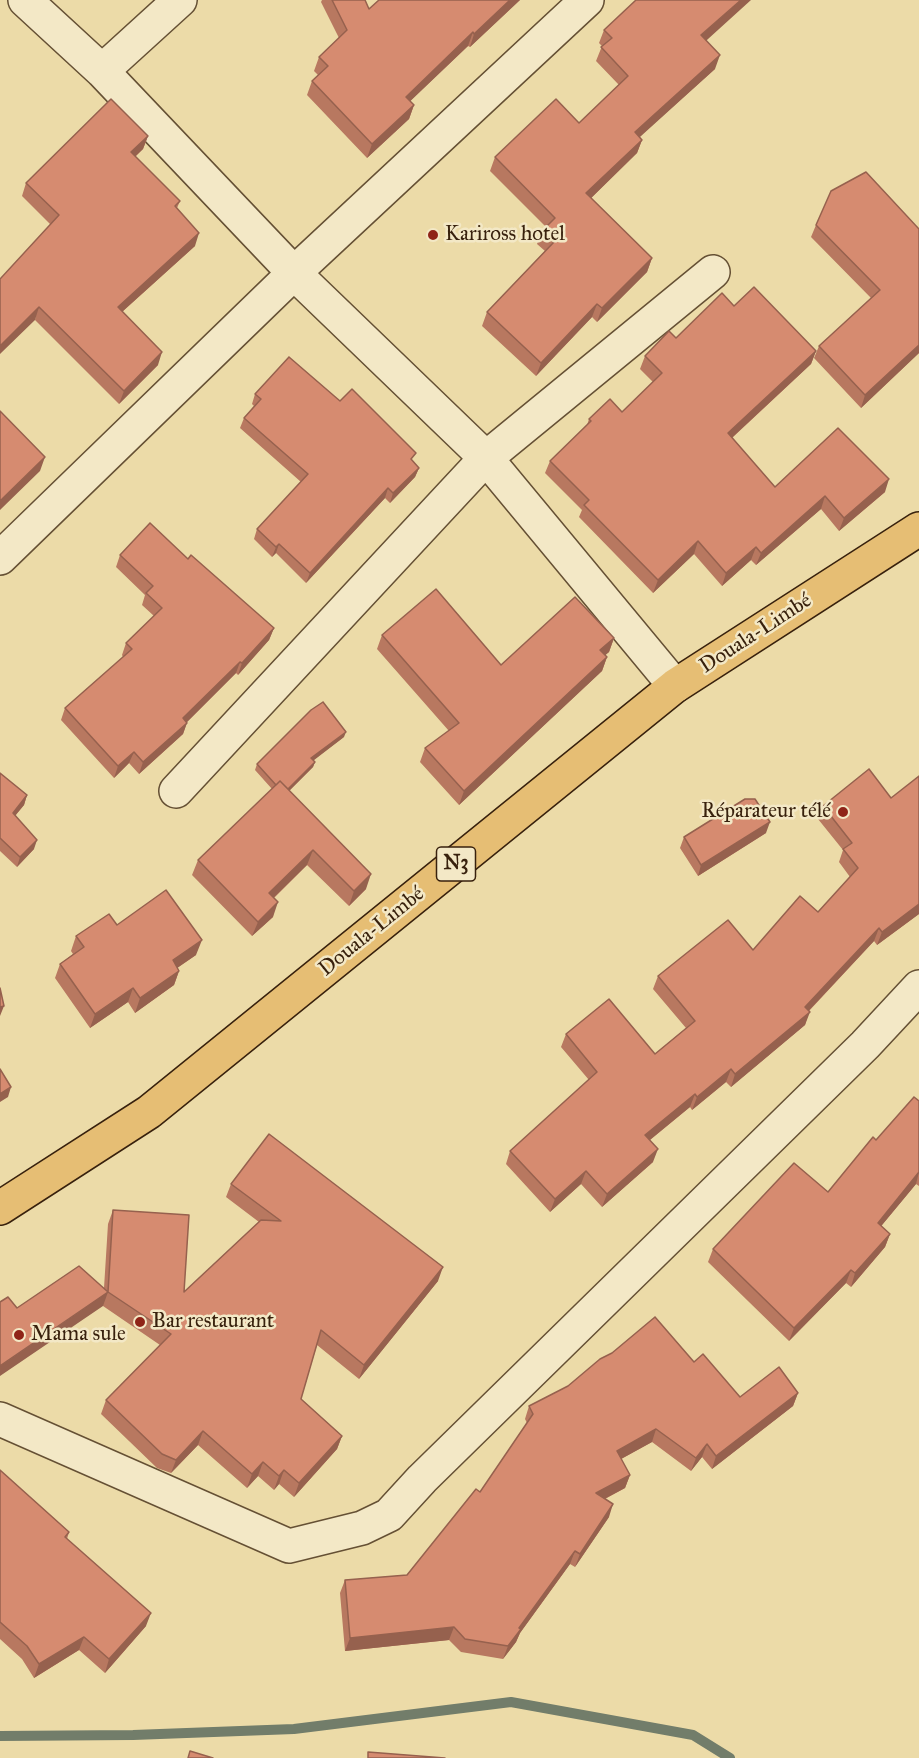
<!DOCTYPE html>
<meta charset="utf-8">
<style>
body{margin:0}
canvas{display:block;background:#ecdba8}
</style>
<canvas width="919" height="1758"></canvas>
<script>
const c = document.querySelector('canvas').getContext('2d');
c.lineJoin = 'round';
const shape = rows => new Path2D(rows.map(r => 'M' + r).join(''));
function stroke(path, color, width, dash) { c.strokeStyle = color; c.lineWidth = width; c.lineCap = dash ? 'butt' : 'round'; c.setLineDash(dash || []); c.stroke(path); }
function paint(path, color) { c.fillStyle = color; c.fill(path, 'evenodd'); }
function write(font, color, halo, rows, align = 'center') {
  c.font = font + ' "IM FELL Great Primer",serif'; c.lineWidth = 5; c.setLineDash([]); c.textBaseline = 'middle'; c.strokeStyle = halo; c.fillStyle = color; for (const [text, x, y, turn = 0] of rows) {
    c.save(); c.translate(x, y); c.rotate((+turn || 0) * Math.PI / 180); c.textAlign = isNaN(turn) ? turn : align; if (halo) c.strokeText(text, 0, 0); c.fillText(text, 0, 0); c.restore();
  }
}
stroke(shape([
 [0,1736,133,1735,294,1729,511,1702,693,1735,730,1758]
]), '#727d6a', 10);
const street = shape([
 [25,0,102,71],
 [180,0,102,71,294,273,486,458,675,686],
 [0,558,294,273,587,0],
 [176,791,486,458,713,272],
 [0,1419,289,1546,362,1528,389,1515,422,1479,865,1045,919,987]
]);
const highway = shape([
 [0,1208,149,1112,675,686,919,529]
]);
stroke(street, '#655034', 36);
stroke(highway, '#38210d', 36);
stroke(street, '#f3e8c6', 33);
stroke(highway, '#e6be74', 33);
paint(shape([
 [322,0,365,0,369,9,520,0,470,47,468,46,410,101,414,105,409,119,367,158,307,95,312,81,318,75,314,71,319,57,339,38,321,2],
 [604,30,706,40,715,69,639,137,642,140,637,153,591,198,652,258,647,272,597,322,592,317,536,376,482,326,487,312,545,251,537,244,542,231,546,227,490,171,495,157,579,123,619,85,596,61,602,46,599,43],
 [148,136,143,149,135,157,180,201,177,208,195,246,122,312,158,365,119,404,35,320,51,225,22,196,26,183],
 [816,225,919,229,919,353,861,408,814,358,819,346,871,298,811,237],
 [734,306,816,351,811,364,732,438,775,487,885,492,839,531,821,509,756,565,751,560,722,586,694,554,653,593,579,517,582,510,545,473,550,461,587,425,589,419,622,412,653,382,640,369,645,356],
 [255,394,340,401,419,468,415,477,390,503,385,498,306,583,276,553,272,557,254,539,257,529,301,482,240,428,244,418,254,406,252,404],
 [120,555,188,559,274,628,269,640,238,675,236,673,187,722,183,734,139,774,129,763,114,778,61,720,65,708,123,657,122,655,126,643,154,616,142,605,145,595,116,567],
 [382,635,501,665,614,638,609,652,605,655,607,657,602,671,459,805,420,762,425,748,449,731,377,649],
 [344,737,313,760,315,762,313,767,289,791,366,889,349,906,307,865,274,898,273,917,252,936,192,875,198,860,272,789,255,770,257,764],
 [0,773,27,795,24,805,15,816,34,849,17,867,0,851],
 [823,806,919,914,877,945,874,941,809,1011,805,1025,731,1087,726,1082,692,1110,690,1107,650,1140,653,1162,602,1207,581,1184,550,1212,506,1164,510,1151,589,1080,561,1047,566,1034,655,1054,686,1028,653,989,658,976,753,950,818,912,850,877,839,862,843,850,818,819],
 [766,833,698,876,680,848,684,837],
 [117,925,196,955,177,968,179,971,174,985,135,1013,128,1002,90,1028,55,978,60,964,73,954,71,951,76,936],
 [919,1101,919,1186,916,1184,881,1226,890,1234,885,1247,851,1287,846,1283,789,1341,708,1262,713,1249,828,1192,876,1140],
 [231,1184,438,1281,359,1379,317,1345,301,1399,342,1436,337,1449,294,1497,279,1484,274,1490,258,1476,247,1488,198,1445,171,1473,157,1468,101,1414,106,1400,160,1345,103,1306,17,1308,104,1288,108,1224,113,1210,184,1292,259,1222,226,1197],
 [694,1362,740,1397,798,1393,793,1406,712,1469,702,1457,691,1471,652,1442,621,1459,630,1475,625,1488,605,1499,609,1517,575,1567,570,1564,520,1633,516,1642,503,1659,461,1652,449,1640,345,1651,340,1593,345,1580,407,1575,480,1492,527,1423,525,1419,529,1406],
 [0,1470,69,1532,67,1539,146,1626,105,1673,79,1650,34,1678,22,1659,0,1639]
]), '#b87860');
paint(shape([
 [510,0,520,0,470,47,474,34],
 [741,0,751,0,697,49,701,35],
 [473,32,468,46,401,110,406,97],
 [720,55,715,69,630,146,635,132],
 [414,105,409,119,367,158,372,144],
 [148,136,143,149,126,165,131,152],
 [642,140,637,153,582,207,586,193],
 [199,233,195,246,113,320,118,307],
 [652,258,647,272,597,322,602,308],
 [597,304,592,317,536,376,541,363],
 [39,307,35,320,0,354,0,346],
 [919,345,919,353,861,408,865,395],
 [816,351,811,364,723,446,728,433],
 [162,352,158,365,119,404,124,391],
 [45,457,40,471,0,510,0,501],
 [419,468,415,477,390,503,393,493],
 [889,479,885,492,839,531,844,518],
 [388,488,385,498,306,583,310,573],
 [825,496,821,509,756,565,761,553],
 [698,541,694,554,653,593,658,580],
 [279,544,276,553,272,557,276,547],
 [756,547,751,560,722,586,726,573],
 [274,628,269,640,238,675,242,663],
 [614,638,609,652,595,664,600,650],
 [607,657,602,671,459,805,464,791],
 [240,662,236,673,179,730,183,718],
 [187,723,183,734,139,774,143,762],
 [346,732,344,737,309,764,311,758],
 [134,752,129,763,114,778,118,766],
 [315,762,313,767,281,799,283,794],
 [27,795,24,805,9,823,13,813],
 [770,822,766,833,698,876,701,865],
 [37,840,34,849,17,867,20,857],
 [313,850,307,865,264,907,269,893],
 [371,874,366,889,349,906,354,891],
 [278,902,273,917,252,936,258,922],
 [919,904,919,914,877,945,882,932],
 [879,928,874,941,800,1020,805,1007],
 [202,940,196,955,167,975,173,960],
 [179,971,174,985,135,1013,140,998],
 [133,988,128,1002,90,1028,95,1014],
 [4,1006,0,1016,0,1007],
 [810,1012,805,1025,731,1087,735,1074],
 [731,1069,726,1082,692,1110,697,1097],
 [11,1087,8,1097,0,1102,0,1094],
 [695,1094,690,1107,640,1148,645,1135],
 [658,1149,653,1162,602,1207,607,1194],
 [586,1171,581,1184,550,1212,555,1199],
 [919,1172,916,1184,873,1236,878,1223],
 [890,1234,885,1247,851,1287,855,1273],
 [443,1267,438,1281,359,1379,364,1365],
 [851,1270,846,1283,789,1341,794,1328],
 [108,1292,103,1306,0,1376,0,1366],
 [798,1393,793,1406,712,1469,716,1456],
 [656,1429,652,1442,612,1464,617,1451],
 [203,1431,198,1445,171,1473,176,1460],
 [342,1436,337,1449,294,1497,299,1483],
 [707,1444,702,1457,691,1471,696,1458],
 [263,1462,258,1476,247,1488,252,1474],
 [284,1470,279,1484,274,1490,279,1476],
 [630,1475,625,1488,591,1506,596,1493],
 [613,1504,609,1517,575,1567,580,1554],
 [575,1551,570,1564,520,1633,516,1642,503,1659,508,1646,519,1628],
 [151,1613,146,1626,105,1673,109,1659],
 [454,1627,449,1640,345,1651,350,1638],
 [84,1637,79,1650,34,1678,39,1664]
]), '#96614e');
const building = shape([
 [332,0,365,0,369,9,379,0,510,0,474,34,473,32,406,97,414,105,372,144,312,81,328,66,319,57,347,30,332,0],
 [636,0,741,0,701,35,720,55,635,132,642,140,586,193,652,258,602,308,597,304,541,363,487,312,554,242,542,231,555,218,495,157,556,99,579,123,628,76,601,47,612,38,604,30,636,0],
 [111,99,148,136,131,152,180,201,175,206,199,233,118,307,162,352,124,391,39,307,0,346,0,279,59,215,26,183,111,99],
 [866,172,919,229,919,345,865,395,819,346,880,290,816,225,831,191,866,172],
 [754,287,816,351,728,433,775,487,838,428,889,479,844,518,825,496,761,553,756,547,726,573,698,541,658,580,584,505,589,500,550,461,591,421,589,419,610,399,622,412,662,373,645,356,669,331,676,338,722,293,734,306,754,287],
 [289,357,340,401,352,389,416,453,411,459,419,468,393,493,388,488,310,573,279,544,276,547,257,529,308,474,244,418,261,399,255,394,289,357],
 [0,411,45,457,0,501,0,411],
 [150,523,188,559,191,555,274,628,242,663,240,662,183,718,187,723,143,762,134,752,118,766,65,708,132,649,126,643,162,608,146,593,153,586,120,555,150,523],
 [436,589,501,665,575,597,614,638,600,650,607,657,464,791,425,748,459,723,382,635,436,589],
 [323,702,346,732,311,758,315,762,288,789,280,781,276,785,257,764,311,710,323,702],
 [869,769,891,798,919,776,919,904,882,932,879,928,805,1007,810,1012,735,1074,731,1069,697,1097,695,1094,645,1135,658,1149,607,1194,586,1171,555,1199,510,1151,597,1072,566,1034,609,999,655,1054,695,1021,658,976,728,920,753,950,800,896,818,912,858,868,843,849,852,843,823,806,869,769],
 [0,773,27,795,13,813,37,840,20,857,0,838,0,773],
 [280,781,371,874,354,891,313,850,269,893,278,902,258,922,198,860,280,781],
 [745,799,755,799,770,822,701,865,684,837,745,799],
 [166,890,202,940,173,960,179,971,140,998,133,988,95,1014,60,964,84,947,76,936,109,914,117,925,166,890],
 [0,988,4,1006,0,1007,0,988],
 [0,1069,11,1087,0,1094,0,1069],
 [914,1097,919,1101,919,1172,878,1223,890,1234,855,1273,851,1270,794,1328,713,1249,794,1163,828,1192,873,1137,876,1140,914,1097],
 [269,1134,443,1267,364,1365,321,1330,301,1399,342,1436,299,1483,284,1470,279,1476,263,1462,252,1474,203,1431,176,1460,162,1454,106,1400,171,1334,108,1292,0,1366,0,1302,8,1297,17,1308,79,1266,108,1292,113,1210,189,1215,184,1292,261,1220,281,1221,231,1184,269,1134],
 [655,1317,694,1362,703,1354,740,1397,779,1367,798,1393,716,1456,707,1444,696,1458,656,1429,617,1451,630,1475,596,1493,613,1504,580,1554,575,1551,519,1628,521,1629,508,1646,465,1639,454,1627,350,1638,345,1580,407,1575,476,1489,480,1492,533,1414,529,1406,568,1386,600,1359,612,1353,655,1317],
 [0,1470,69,1532,65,1537,151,1613,109,1659,84,1637,39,1664,27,1646,0,1622,0,1470],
 [190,1751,213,1758,188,1758,190,1751],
 [368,1752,445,1758,368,1758,368,1752]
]);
paint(building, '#d68b70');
stroke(building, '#96614e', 1.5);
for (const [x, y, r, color] of [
 [433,235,6,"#8f2418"],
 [843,812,6,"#8f2418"],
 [140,1322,6,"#8f2418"],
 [19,1335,6,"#8f2418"]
]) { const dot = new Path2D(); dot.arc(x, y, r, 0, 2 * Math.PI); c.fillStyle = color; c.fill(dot); stroke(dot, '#f3e8c6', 2); }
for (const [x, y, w] of [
 [456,864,39]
]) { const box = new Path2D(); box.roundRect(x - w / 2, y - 17, w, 34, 4.5); c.fillStyle = '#f3e8c6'; c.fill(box); stroke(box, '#38210d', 1.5); }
write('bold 20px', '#38210d', null, [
 ["N3",456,864]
]);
write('21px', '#38210d', '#f3e8c6', [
 ["Kariross hotel",445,235],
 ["Réparateur télé",831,812,"right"],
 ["Bar restaurant",152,1322],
 ["Mama sule",31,1335]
], 'left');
write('21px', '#38210d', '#f3e8c6', [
 ["Douala-Limbé",756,634,-33],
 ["Douala-Limbé",372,932,-39]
]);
</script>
